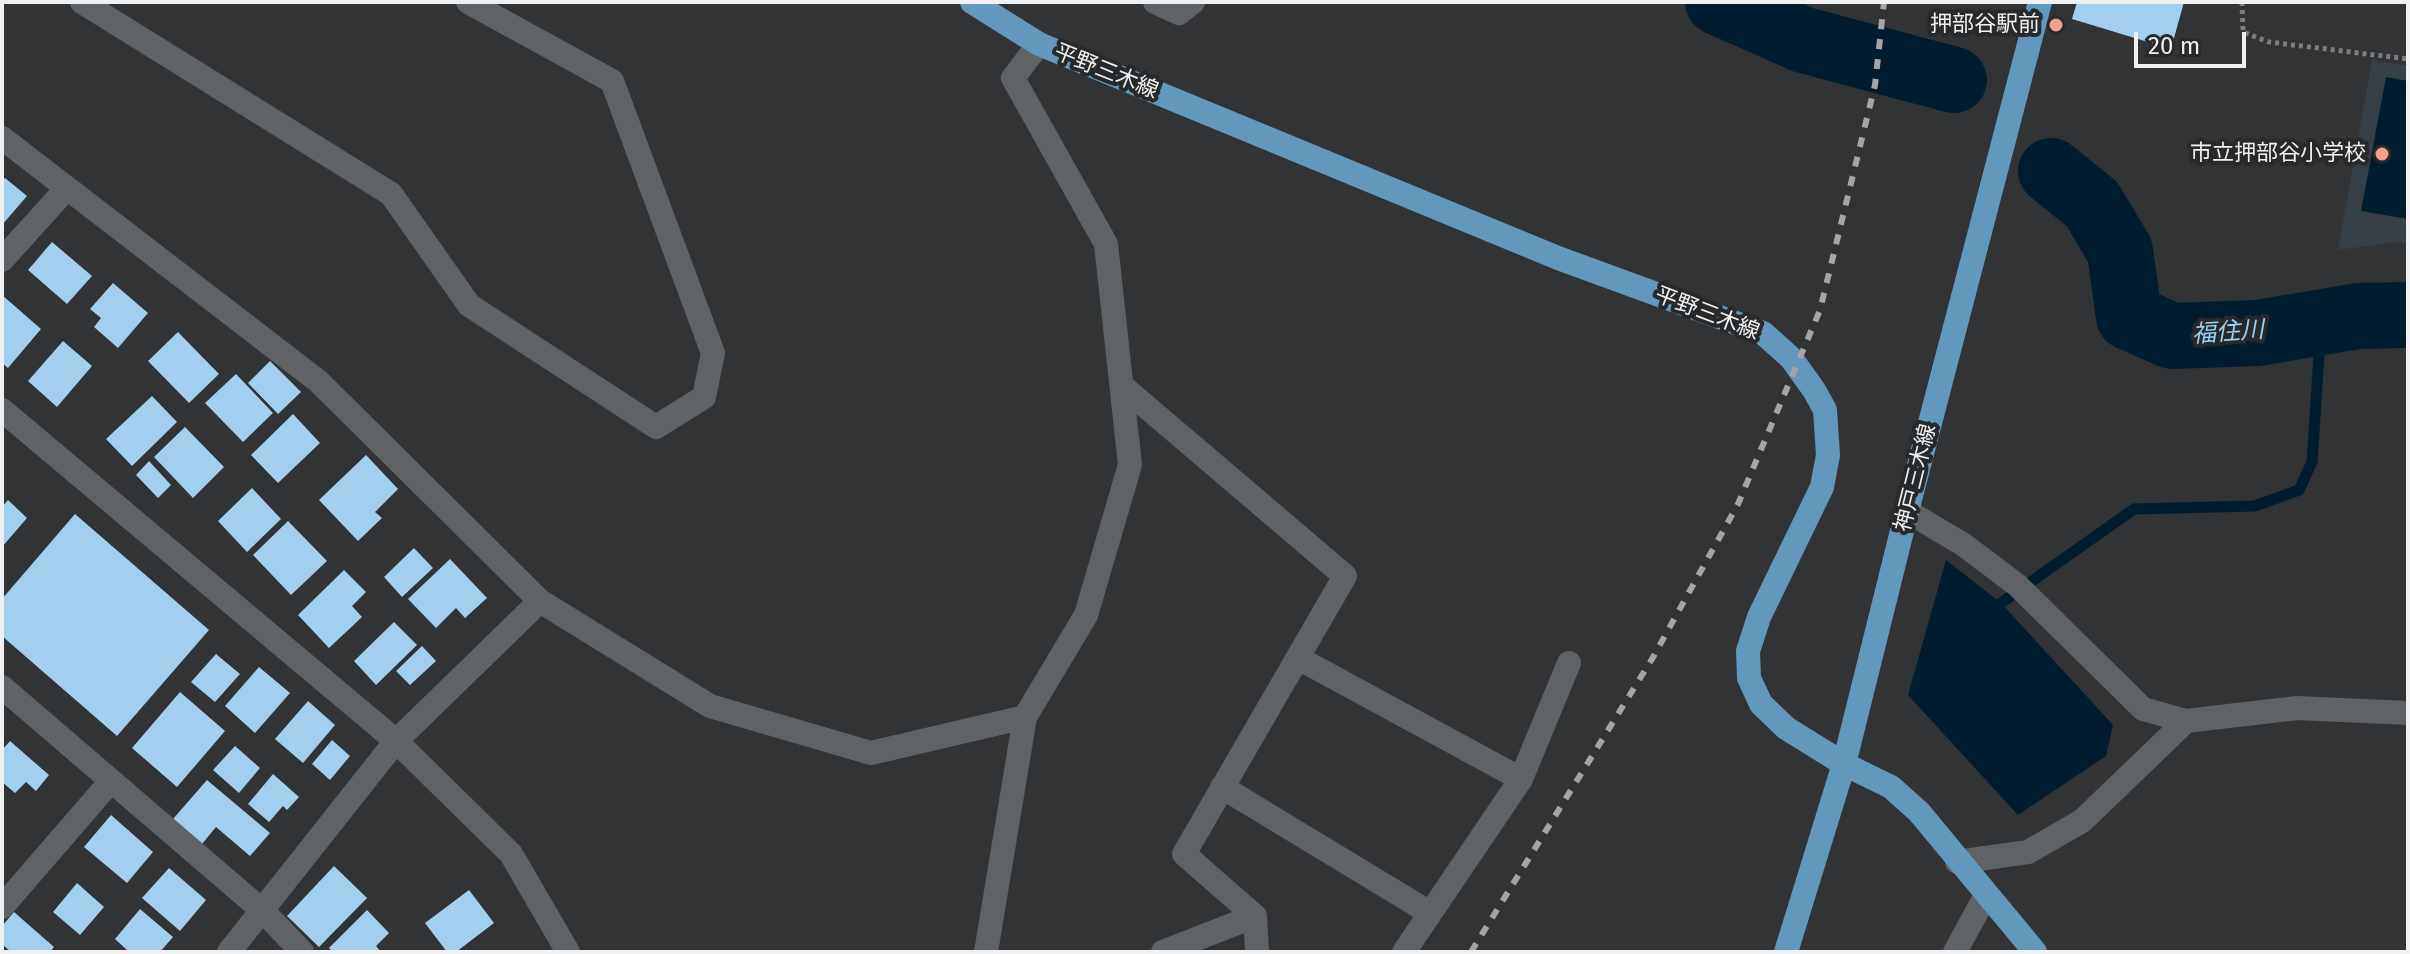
<!DOCTYPE html>
<meta charset="utf-8">
<style>
body{margin:0}
#map{position:relative;width:2410px;height:954px;overflow:hidden;background:#313335;font-family:"Fira Sans",sans-serif}
canvas{display:block}
.frame{position:absolute;inset:0;border:4px solid #eff0f2;pointer-events:none}
.scale{position:absolute;left:2134px;top:32px;width:112px;height:36px;box-sizing:border-box;border:4px solid #eff0f2;border-top:0;padding-left:10px;font-size:24px;line-height:28px;white-space:nowrap;color:#eff0f2;-webkit-text-stroke:6px #27292b;paint-order:stroke}
</style>
<div id="map">
<canvas width="2410" height="954"></canvas>
<div class="frame"></div>
<div class="scale">20 m</div>
</div>
<script>
const c = document.querySelector('canvas').getContext('2d');
c.lineJoin = 'round';
function paint(path, color) { c.fillStyle = color; c.fill(path, 'evenodd'); }
const shape = rows => new Path2D(rows.map(r => 'M' + r).join(''));
function stroke(path, color, width, dash) { c.strokeStyle = color; c.lineWidth = width; c.lineCap = dash ? 'butt' : 'round'; c.setLineDash(dash || []); c.stroke(path); }
function write(font, color, halo, rows, align = 'center') {
  c.font = font + ' "Fira Sans","Noto Sans JP",sans-serif'; c.lineWidth = 8; c.setLineDash([]); c.textBaseline = 'middle'; c.strokeStyle = halo; c.fillStyle = color; for (const [text, x, y, turn = 0] of rows) {
    c.save(); c.translate(x, y); c.rotate((+turn || 0) * Math.PI / 180); c.textAlign = isNaN(turn) ? turn : align; if (halo) c.strokeText(text, 0, 0); c.fillText(text, 0, 0); c.restore();
  }
}
paint(shape([
 [2372,60,2408,66,2408,244,2398,242,2338,250]
]), '#363f45');
paint(shape([
 [2386,77,2408,81,2408,219,2361,211],
 [1946,560,2001,603,2113,725,2106,756,2018,815,1908,695]
]), '#001d2f');
stroke(shape([
 [2001,603,2134,509,2255,506,2299,490,2312,462,2320,340,2358,316]
]), '#001d2f', 11);
stroke(shape([
 [1718,2,1804,40,1954,80],
 [2051,171,2092,204,2120,251,2129,317,2172,336,2258,333,2358,316,2408,315]
]), '#001d2f', 66);
paint(shape([
 [2077,2,2184,2,2171,49,2072,19],
 [5,178,27,196,2,225,2,181],
 [52,242,92,276,67,304,28,270],
 [113,283,148,313,118,348,94,327,101,318,90,309],
 [2,295,41,329,8,368,2,363],
 [178,332,219,374,189,403,148,361],
 [63,341,92,366,57,407,28,381],
 [270,361,301,392,278,414,248,383],
 [236,374,273,413,243,442,205,403],
 [152,396,177,422,132,466,106,439],
 [293,414,320,443,278,483,251,455],
 [185,427,224,467,193,498,154,457],
 [366,455,398,489,375,512,382,518,358,541,319,500],
 [149,461,171,485,158,498,136,475],
 [252,488,281,519,247,552,218,521],
 [8,500,27,518,2,547,2,507],
 [75,514,209,630,117,736,2,636,2,599],
 [288,521,327,561,291,595,253,555],
 [414,548,433,568,402,597,384,577],
 [450,559,487,598,465,618,456,608,436,628,408,599],
 [344,570,366,592,352,606,362,617,329,648,298,615],
 [394,622,417,645,376,685,354,661],
 [422,646,436,661,410,685,396,671],
 [216,654,240,674,215,702,191,682],
 [259,667,290,693,255,733,225,706],
 [180,692,225,731,177,787,132,748],
 [308,701,335,725,303,763,275,739],
 [332,740,350,756,330,780,312,764],
 [10,741,49,775,36,791,26,782,15,793,2,782,2,750],
 [235,746,260,768,239,793,213,770],
 [273,774,299,797,287,810,283,806,269,822,248,804],
 [207,780,270,833,250,856,216,827,202,844,173,819],
 [111,815,153,852,127,883,84,847],
 [334,866,367,898,319,947,287,916],
 [169,868,206,900,180,931,142,898],
 [77,883,104,907,80,935,53,912],
 [469,890,494,923,456,952,447,952,425,923],
 [140,909,173,937,160,952,129,952,115,939],
 [367,910,389,933,376,946,381,952,332,952,329,948],
 [14,912,54,947,50,952,11,952,2,944,2,926]
]), '#a2cfee');
stroke(shape([
 [2242,2,2243,32,2269,42,2408,59]
]), '#7c7e80', 5, [4, 4]);
stroke(shape([
 [82,2,391,194,469,305,656,427,704,397,713,353,612,81,468,2],
 [1155,2,1179,13,1193,2],
 [2,138,318,381,540,601,710,706,871,753,1025,717],
 [2,260,67,188],
 [1122,386,1345,576,1184,854,1255,916,1257,952],
 [2,410,396,741,511,854,568,952],
 [1907,511,1964,545,2017,585,2143,709,2186,721,2297,708,2408,713],
 [1298,658,1521,779],
 [2,687,264,912,302,952],
 [1222,787,1430,913],
 [1957,862,2028,852,2082,821,2186,721],
 [2,907,111,781],
 [229,952,396,741,540,601],
 [986,952,1025,717,1086,615,1130,465,1106,244,1013,78,1039,44],
 [1163,952,1255,916],
 [1404,952,1521,779,1569,663],
 [1955,952,1986,895]
]), '#606366', 24);
stroke(shape([
 [972,2,1039,44,1558,258,1763,333,1791,358,1814,390,1825,410,1828,455,1822,487,1759,617,1748,651,1749,678,1761,704,1786,728,1844,764,1891,787,1919,812,2035,952],
 [1786,952,1844,764,1907,511,2040,2]
]), '#6198bb', 24);
stroke(shape([
 [1471,952,1652,659,1738,504,1820,310,1875,85,1884,2]
]), '#a3a5a7', 6, [10, 10]);
for (const [x, y, r, color] of [
 [2056,25,8,"#f59d8f"],
 [2382,154,8,"#f59d8f"]
]) { const dot = new Path2D(); dot.arc(x, y, r, 0, 2 * Math.PI); c.fillStyle = color; c.fill(dot); stroke(dot, '#27292b', 3); }
write('22px', '#eff0f2', '#27292b', [
 ["押部谷駅前",2040,25],
 ["市立押部谷小学校",2366,154]
], 'right');
write('22px', '#eff0f2', '#27292b', [
 ["平野三木線",1106,72,22],
 ["平野三木線",1707,314,21],
 ["神戸三木線",1916,478,-76]
]);
write('italic 24px', '#9ad0f5', '#27292b', [
 ["福住川",2228,333,-4]
]);
</script>
